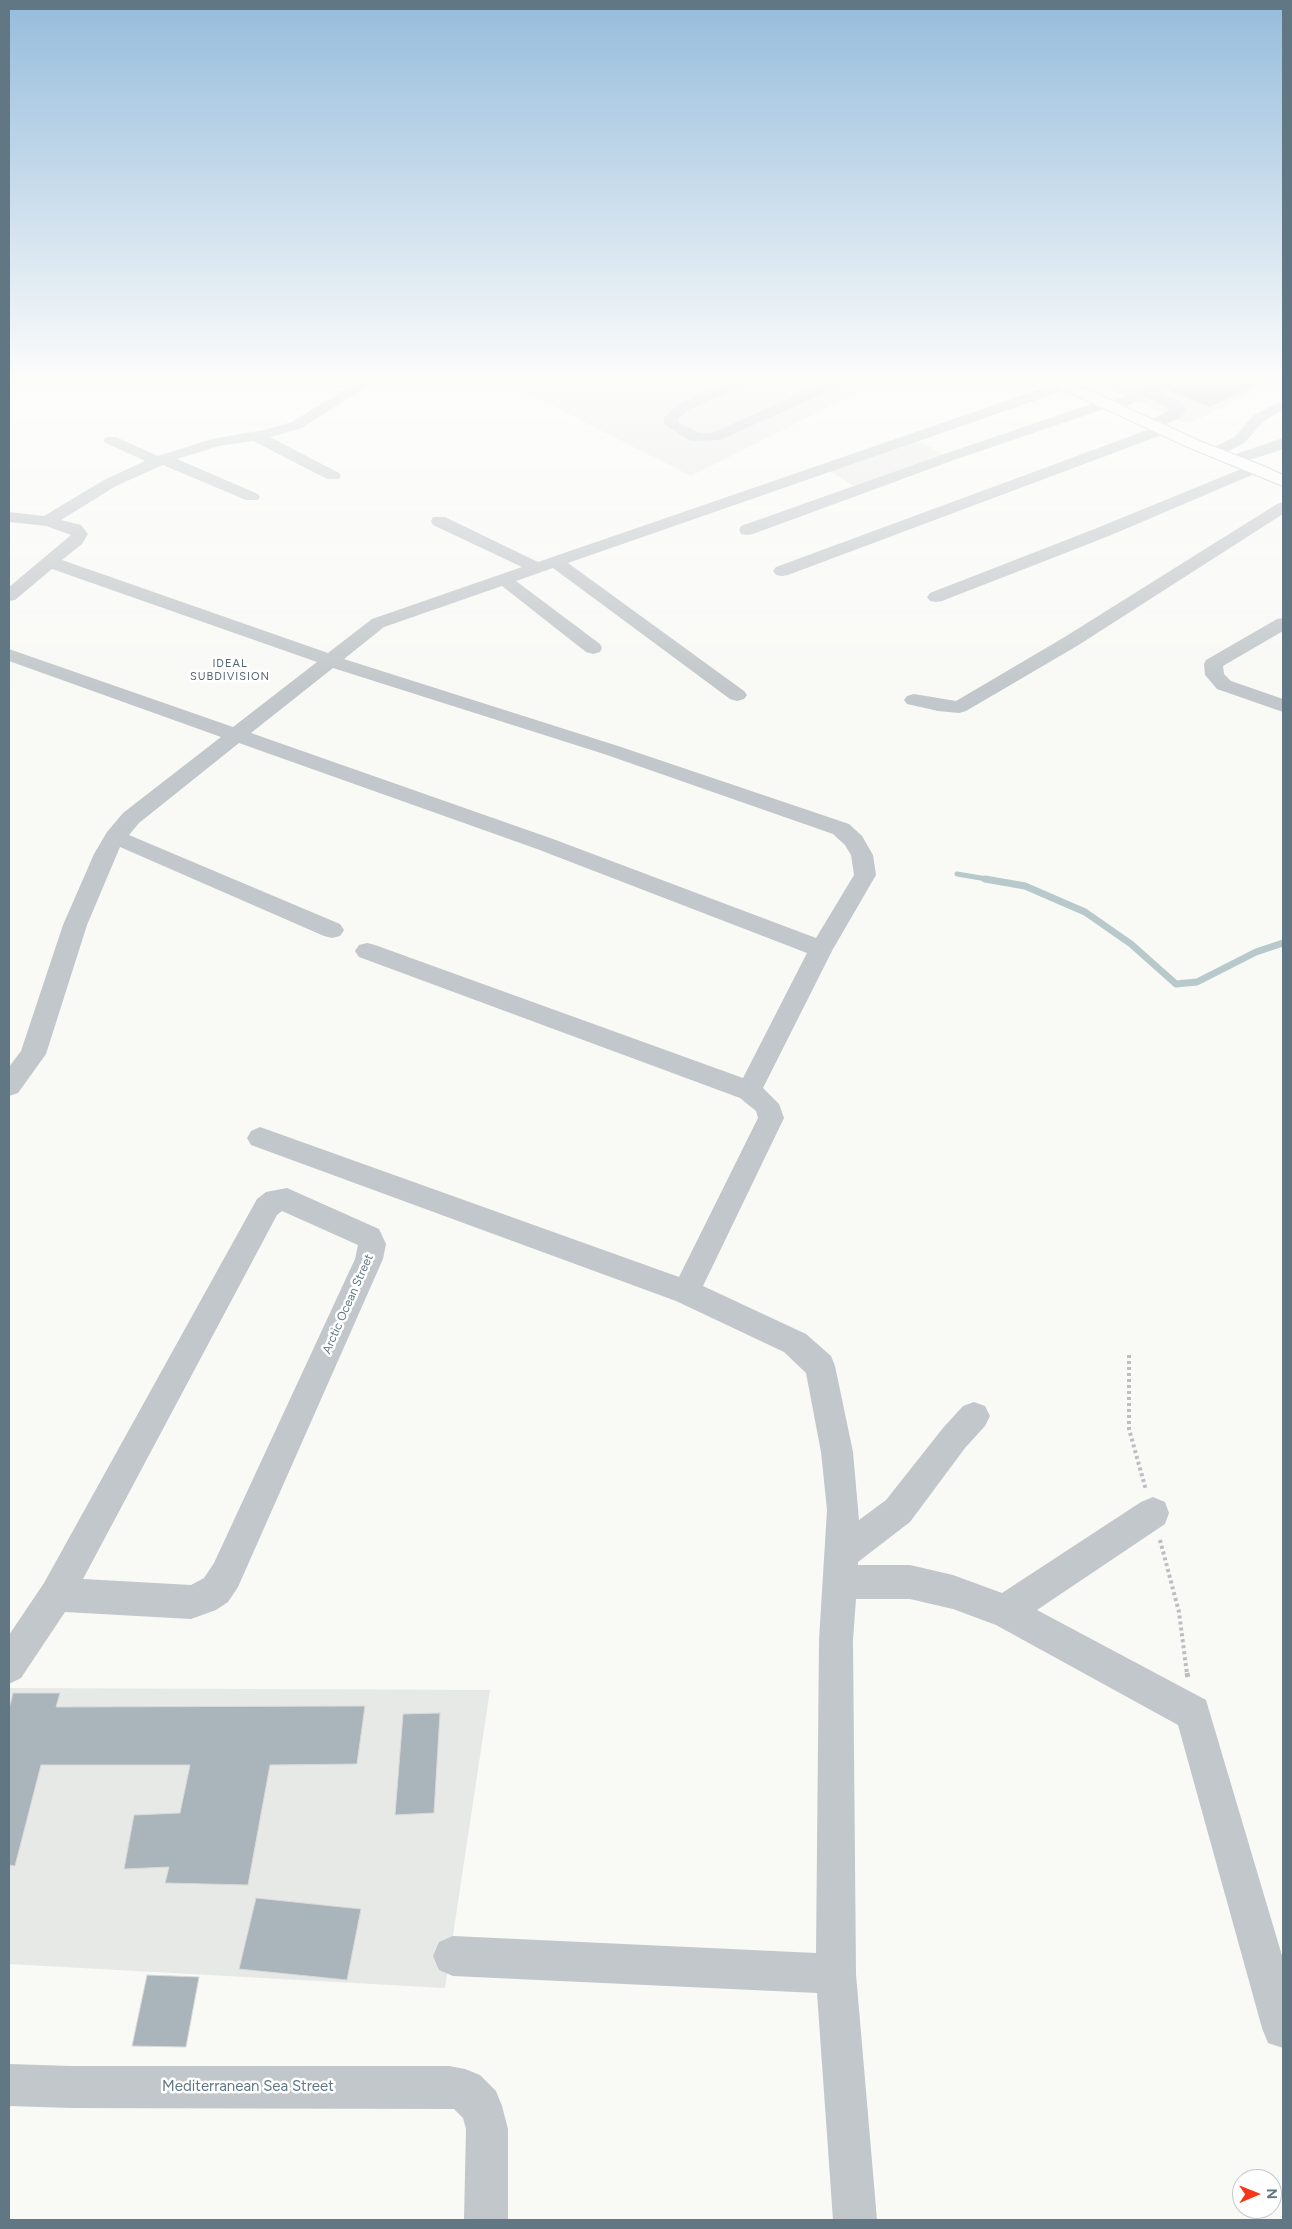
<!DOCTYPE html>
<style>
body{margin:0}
#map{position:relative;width:1292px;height:2229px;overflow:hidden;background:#f9f9f6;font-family:Figtree,sans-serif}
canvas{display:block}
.frame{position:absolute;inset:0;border:10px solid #617884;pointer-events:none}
.north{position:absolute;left:1232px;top:2169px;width:50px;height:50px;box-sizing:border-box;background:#fff;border:1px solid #c0c9ce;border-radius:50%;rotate:89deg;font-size:14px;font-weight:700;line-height:20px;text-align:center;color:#617884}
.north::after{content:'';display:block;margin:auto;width:18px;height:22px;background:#f4361b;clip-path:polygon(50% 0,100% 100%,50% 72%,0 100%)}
</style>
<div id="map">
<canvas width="1292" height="2229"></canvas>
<div class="frame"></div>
<div class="north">N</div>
</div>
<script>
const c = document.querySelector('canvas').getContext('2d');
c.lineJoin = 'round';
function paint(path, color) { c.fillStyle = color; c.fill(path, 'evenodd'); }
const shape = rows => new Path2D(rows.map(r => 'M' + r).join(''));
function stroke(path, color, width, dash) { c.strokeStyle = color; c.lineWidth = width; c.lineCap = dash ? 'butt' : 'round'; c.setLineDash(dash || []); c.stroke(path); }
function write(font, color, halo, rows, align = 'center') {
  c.font = font + ' Figtree,sans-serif'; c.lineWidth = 5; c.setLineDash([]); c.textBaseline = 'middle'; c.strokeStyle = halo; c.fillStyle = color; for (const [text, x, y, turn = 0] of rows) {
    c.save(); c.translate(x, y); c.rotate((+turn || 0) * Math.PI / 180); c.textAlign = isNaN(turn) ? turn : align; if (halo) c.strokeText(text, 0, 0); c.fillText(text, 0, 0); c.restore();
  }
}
paint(shape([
 [539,377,888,377,691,476,515,387],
 [1084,377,1283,377,1283,378,1187,424],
 [917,440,943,454,854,486,828,470],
 [10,1688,490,1690,445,1988,9,1964,9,1693]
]), '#e7e9e7');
paint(shape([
 [1084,377,1167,377,1125,396]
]), '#d9ded4');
stroke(shape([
 [957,874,993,880]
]), '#b8c9cb', 5);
stroke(shape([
 [985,879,1025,886,1085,912,1131,944,1176,984,1197,982,1256,952,1283,943]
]), '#b8c9cb', 7);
const building = shape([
 [1191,377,1276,377,1210,407,1167,390,1191,377],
 [13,1693,60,1693,56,1707,365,1706,357,1764,270,1765,248,1885,165,1883,169,1867,124,1869,134,1815,180,1813,190,1765,41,1765,15,1866,9,1865,9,1709,13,1693],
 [440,1713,434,1813,395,1815,403,1714,440,1713],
 [256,1898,361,1909,347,1980,239,1969,256,1898],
 [147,1975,199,1977,186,2047,132,2046,147,1975]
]);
paint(building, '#aab5bb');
stroke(building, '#dbdad8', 1);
const highway = shape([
 [1041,377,1060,377,1202,442,1261,465,1283,475,1283,486,1190,448,1043,380,1041,377]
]);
stroke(highway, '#b6bbbe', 2);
stroke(shape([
 [1129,1355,1129,1429,1146,1490],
 [1160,1540,1179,1612,1187,1674]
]), '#bbbfc2', 4, [3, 3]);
stroke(shape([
 [1187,1673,1188,1678]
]), '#bbbfc2', 5, [4, 4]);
paint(shape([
 [365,377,381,377,302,428,270,437,339,473,341,476,339,479,327,479,253,441,219,446,177,459,258,494,260,497,258,500,246,500,163,465,116,486,61,520,81,525,88,534,82,544,62,560,328,653,372,619,522,567,433,525,431,521,433,517,445,517,538,562,1061,382,1066,381,1073,385,1071,388,568,563,744,691,747,695,744,699,737,701,730,699,553,568,516,581,600,644,602,648,600,652,593,654,586,652,502,586,384,627,344,659,618,746,849,824,862,836,873,855,876,875,833,949,763,1088,779,1104,784,1118,703,1286,806,1334,831,1356,835,1366,853,1452,859,1520,886,1500,943,1428,963,1406,974,1402,985,1406,990,1416,985,1426,965,1448,910,1522,858,1562,858,1565,910,1565,953,1575,1002,1593,1141,1502,1153,1497,1165,1502,1169,1513,1165,1524,1037,1610,1206,1700,1283,1959,1283,2048,1268,2043,1262,2028,1178,1725,996,1625,953,1609,910,1599,856,1599,853,1640,856,1974,877,2220,833,2220,817,1993,453,1976,439,1970,433,1956,439,1942,453,1936,816,1953,819,1640,827,1510,821,1452,806,1373,784,1352,676,1301,251,1145,247,1138,251,1131,260,1127,679,1277,758,1118,756,1111,740,1098,359,957,355,951,359,945,367,943,375,945,743,1078,807,953,537,849,239,743,139,823,129,835,340,924,344,930,340,936,332,938,324,936,120,847,87,925,46,1054,18,1093,9,1096,9,1067,21,1051,63,925,94,854,107,832,123,813,221,737,9,661,9,649,233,727,317,662,52,569,15,600,9,601,9,587,71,535,46,526,9,522,9,512,44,516,104,480,145,461,106,443,103,440,106,437,116,437,158,456,212,439,264,430,292,422,365,377],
 [333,668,604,754,833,834,845,845,851,855,854,875,816,938,553,839,251,733,333,668],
 [740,377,758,377,756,380,686,411,678,420,679,423,699,433,712,433,837,377,855,377,853,380,720,440,691,441,665,425,663,419,676,405,740,377],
 [1168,377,1186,377,1184,380,1158,392,1182,403,1186,410,1180,418,1162,426,1170,430,1167,433,788,575,782,576,776,575,773,571,776,567,1150,429,1144,425,1146,422,1171,410,1146,397,1118,410,1113,411,1107,408,954,460,753,534,747,535,741,534,739,530,741,526,944,454,1100,401,1105,400,1111,402,1168,377],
 [1283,400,1283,410,1264,421,1244,443,1219,456,1209,456,1206,453,1209,450,1234,437,1254,415,1283,400],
 [1283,438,1283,449,1275,452,1233,465,1227,463,1225,460,1227,457,1283,438],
 [1246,467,1252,469,1254,472,1252,475,1109,536,942,601,936,602,930,601,927,597,930,593,1097,528,1246,467],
 [1283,502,1283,514,1077,646,966,711,959,713,938,711,907,704,904,700,907,696,914,694,956,701,1063,638,1277,504,1283,502],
 [1283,618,1283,631,1223,666,1224,674,1231,681,1283,699,1283,712,1217,689,1205,675,1204,664,1206,660,1277,619,1283,618],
 [287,1188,379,1229,386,1244,383,1259,238,1587,228,1602,216,1610,191,1619,65,1612,21,1678,9,1684,9,1635,44,1583,257,1199,266,1192,287,1188],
 [282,1211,358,1245,355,1259,214,1563,204,1578,191,1585,83,1579,277,1215,282,1211],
 [9,2064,71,2066,449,2066,465,2069,480,2075,496,2091,502,2106,508,2129,508,2220,464,2220,466,2129,463,2118,454,2109,71,2108,9,2106,9,2064]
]), '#c1c7ca');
paint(highway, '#fff');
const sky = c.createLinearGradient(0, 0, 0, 689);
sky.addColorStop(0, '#95bcdc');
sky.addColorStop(0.55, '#fcfcfb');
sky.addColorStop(1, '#fcfcfb00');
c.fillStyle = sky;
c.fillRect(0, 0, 1292, 689);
c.letterSpacing = '1px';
write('11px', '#54656e', '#fff', [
 ["IDEAL",230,664],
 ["SUBDIVISION",230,677]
]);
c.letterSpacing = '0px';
write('12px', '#617884', '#fff', [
 ["Arctic Ocean Street",348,1304,-66]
]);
write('15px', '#617884', '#fff', [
 ["Mediterranean Sea Street",248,2087]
]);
</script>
